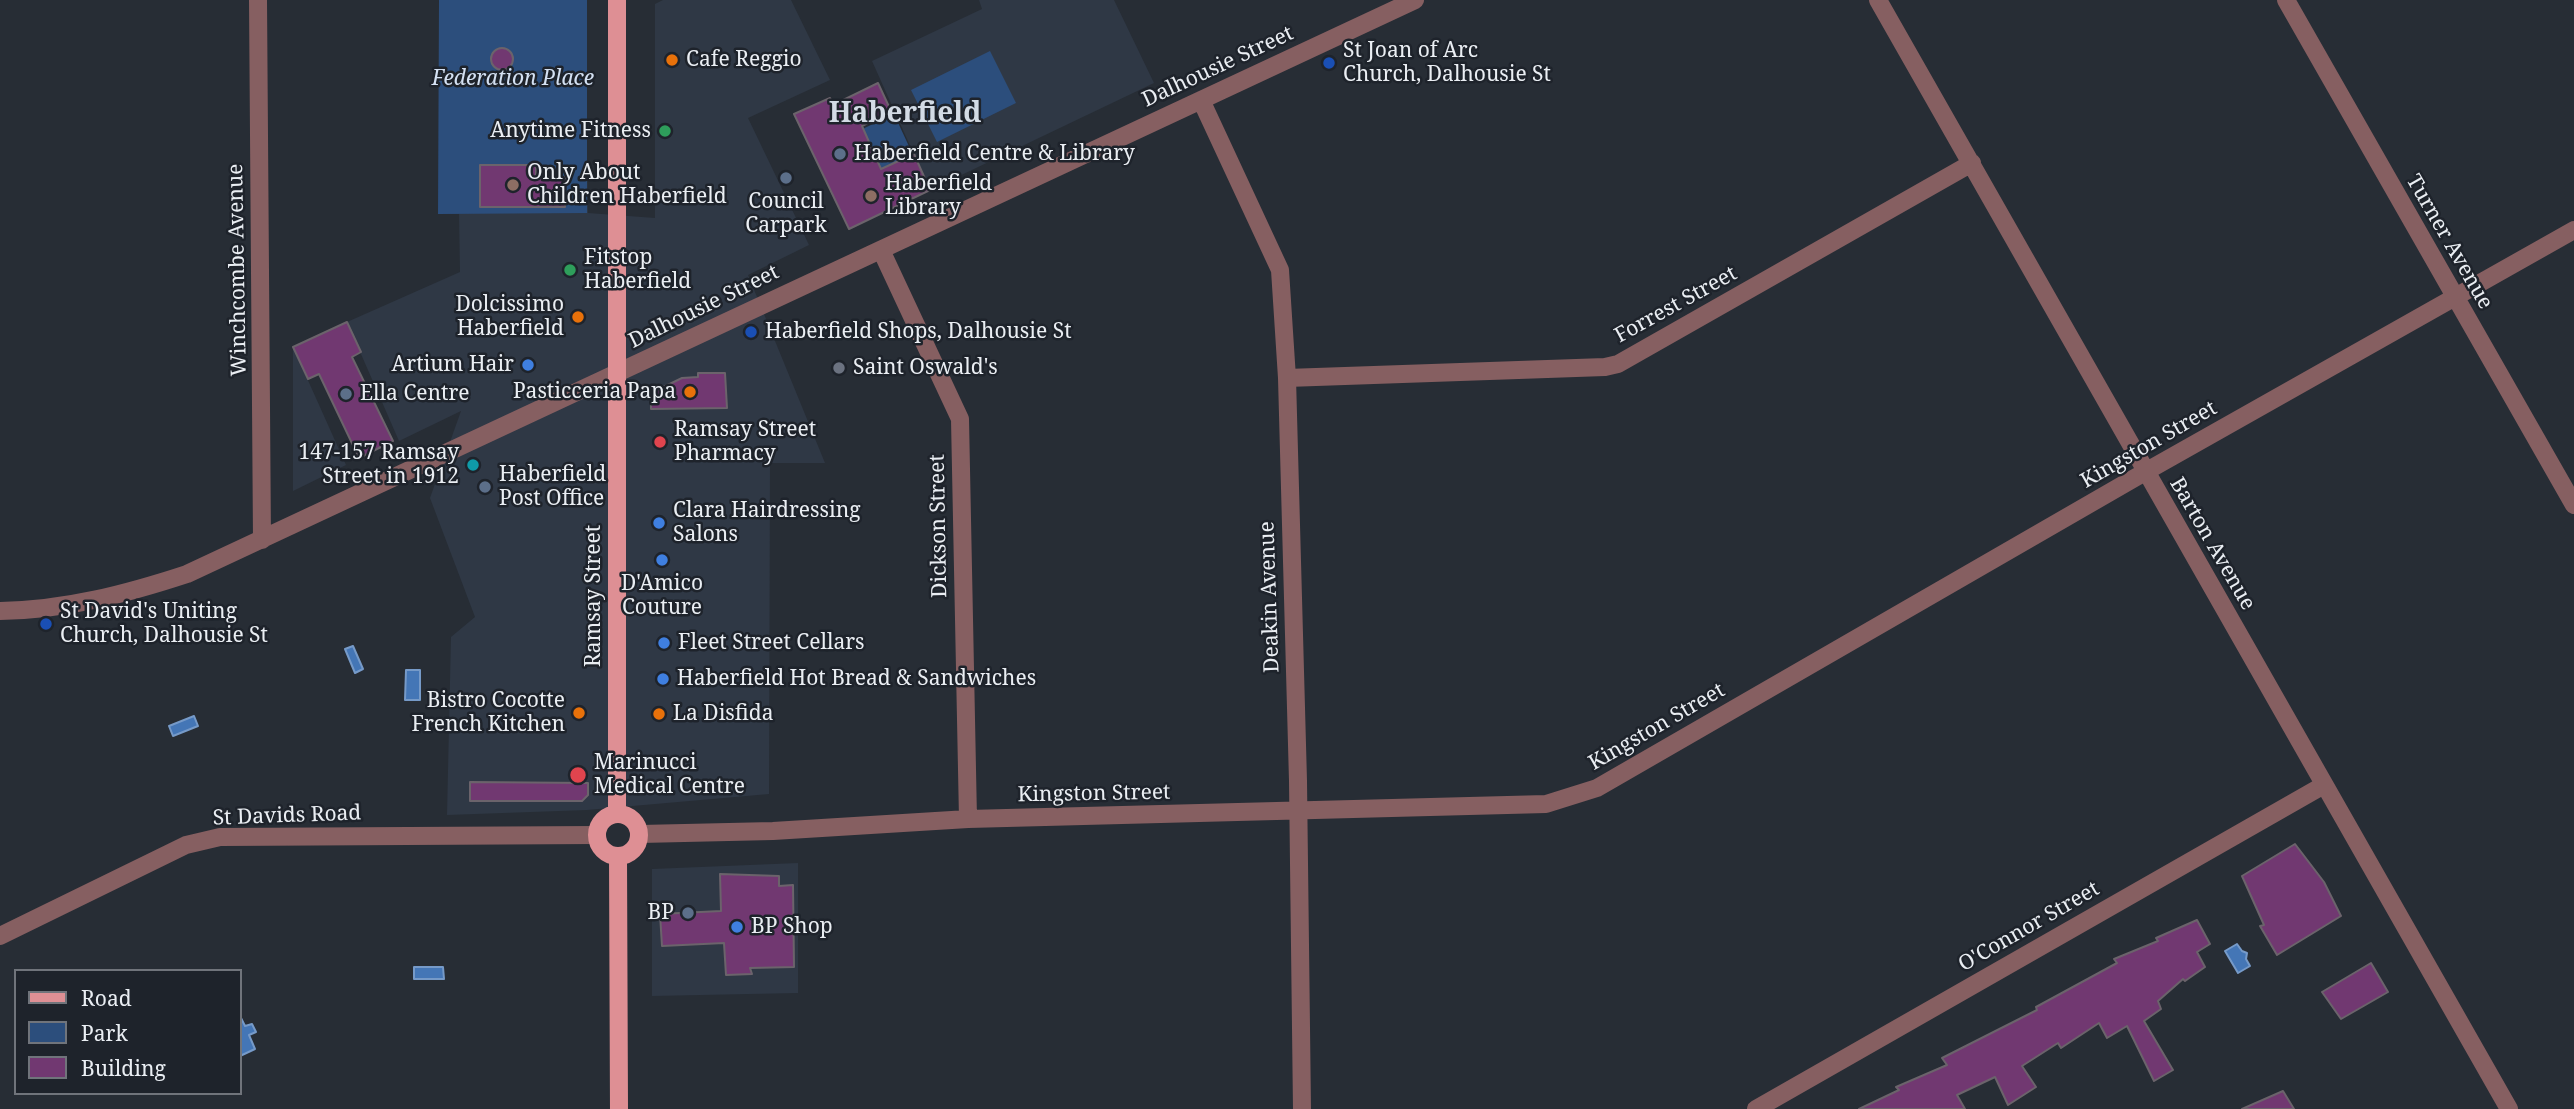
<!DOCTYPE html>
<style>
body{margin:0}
#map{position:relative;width:2574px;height:1109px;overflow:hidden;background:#272d35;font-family:"Noto Serif",serif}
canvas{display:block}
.legend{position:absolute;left:14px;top:969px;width:228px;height:126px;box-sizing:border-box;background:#1e232b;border:2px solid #70747b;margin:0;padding:9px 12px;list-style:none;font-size:21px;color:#eaeef3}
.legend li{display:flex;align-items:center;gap:14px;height:35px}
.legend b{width:35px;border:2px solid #70747b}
</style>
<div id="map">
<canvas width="2574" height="1109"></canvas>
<ul class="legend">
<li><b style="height:9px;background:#de8f94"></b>Road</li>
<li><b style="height:19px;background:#2c4e7c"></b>Park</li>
<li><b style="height:19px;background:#713871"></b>Building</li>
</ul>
</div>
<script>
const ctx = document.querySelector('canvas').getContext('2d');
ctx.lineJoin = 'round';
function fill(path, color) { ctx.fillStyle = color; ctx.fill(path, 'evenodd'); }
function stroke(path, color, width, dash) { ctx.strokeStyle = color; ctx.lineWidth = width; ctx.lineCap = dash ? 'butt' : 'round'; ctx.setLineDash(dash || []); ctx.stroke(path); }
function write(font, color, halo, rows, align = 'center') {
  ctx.font = font + ' "Noto Serif",serif'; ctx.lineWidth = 5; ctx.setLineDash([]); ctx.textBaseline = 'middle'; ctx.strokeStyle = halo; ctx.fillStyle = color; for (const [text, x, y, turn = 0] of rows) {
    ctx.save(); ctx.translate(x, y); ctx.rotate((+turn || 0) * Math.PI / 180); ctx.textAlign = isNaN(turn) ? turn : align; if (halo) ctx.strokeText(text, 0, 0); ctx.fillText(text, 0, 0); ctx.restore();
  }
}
fill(new Path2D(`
 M663 0H791L830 80 748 118 809 245 748 275 825 463H770L769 794 587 810 447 815 451 637 475 617 430 498 461 411 399 441 347 322 460 272 459 214H438L587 158 588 213 655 218V4Z
 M979 0H1114L1154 83 930 190 872 61 982 9Z
 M293 347 346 465 293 491Z
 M798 863V993L652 996V869Z`), '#2f3845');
fill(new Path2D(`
 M439 0H587V213L438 214Z
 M990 51 1016 103 937 142 911 90Z
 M894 114 913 155 871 174 852 134Z`), '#2c4e7c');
const water = new Path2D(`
 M353 646 363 669 355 673 345 649Z
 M406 670H420V700H405Z
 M194 716 198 726 173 736 169 726Z
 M2237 944 2242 951 2247 953 2246 959 2250 966 2238 973 2225 951Z
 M414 967H443L444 979H414Z
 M240 1016 245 1026 252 1024 256 1032 249 1035 255 1049 240 1056Z`);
fill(water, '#4476b6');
stroke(water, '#769ac8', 2);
const building = new Path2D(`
 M491 59a11 11 0 1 1 22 0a11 11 0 1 1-22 0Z
 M878 83 891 111 862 126 881 169 914 154 930 190 849 229 794 114 830 98 833 105Z
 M480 165H536V177H565V207H480Z
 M347 322 361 352 352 357 393 441 359 458 319 374 308 379 293 347Z
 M698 373H725L727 408 651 409V397L653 392 682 378 698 377Z
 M470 782 588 783V795L582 801H470Z
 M2295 844 2324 882 2341 916 2277 955 2260 926 2264 925 2242 876Z
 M720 874 779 876V886L793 885 794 967 750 968 752 974 726 975 724 943 662 946 660 914 721 911Z
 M2197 920 2210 944 2197 952 2205 967 2185 981 2183 979 2158 1001 2161 1009 2144 1021 2173 1070 2154 1081 2127 1026 2107 1038 2099 1023 2061 1048 2058 1043 2022 1066 2036 1087 2008 1105 1995 1077 1957 1095 1965 1109H1859L1899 1090 1896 1087 1947 1065 1942 1058 2037 1010 2036 1007 2117 963 2114 959 2158 941 2156 938Z
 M2371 963 2388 992 2341 1019 2322 992Z
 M2283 1091 2294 1109H2242Z`);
fill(building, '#713871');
stroke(building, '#6b636b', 2);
stroke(new Path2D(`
 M258 0 262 540
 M1878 0 2509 1109
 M2286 0 2574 505
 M1201 100 1280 270 1287 378 1298 781 1302 1109
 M881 250 960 419 968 819
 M1287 378 1605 367 1618 364 1972 163
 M0 611C65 610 126 594 187 574L1415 0
 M640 834 773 831 968 819 1546 804 1597 788 2145 472 2574 230
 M0 936 186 845 220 837 597 835
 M1756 1109 2324 785`), '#865f61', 18);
stroke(new Path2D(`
 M617 0V813
 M597 835a21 21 0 1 1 42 0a21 21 0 1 1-42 0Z
 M618 856 619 1109`), '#de8f94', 18);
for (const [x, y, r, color] of [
 [672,60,7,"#e8710a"],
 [1329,63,7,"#1a4fb4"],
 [665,131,7,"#2e9e5b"],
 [840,154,7,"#5c6f8a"],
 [786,178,7,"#5c6f8a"],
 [513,185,7,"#8d6e63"],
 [871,196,7,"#8d6e63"],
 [570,270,7,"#2e9e5b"],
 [578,317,7,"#e8710a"],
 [751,332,7,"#1a4fb4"],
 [528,365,7,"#3f7fe0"],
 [839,368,7,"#6b7280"],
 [690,392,7,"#e8710a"],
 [346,394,7,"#5c6f8a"],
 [660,442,7,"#e0444e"],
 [473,465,7,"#0f9aa8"],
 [485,487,7,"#5c6f8a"],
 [659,523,7,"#3f7fe0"],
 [662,560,7,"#3f7fe0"],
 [46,624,7,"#1a4fb4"],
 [664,643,7,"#3f7fe0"],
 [663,679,7,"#3f7fe0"],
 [579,713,7,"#e8710a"],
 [659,714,7,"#e8710a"],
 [578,775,9,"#e0444e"],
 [688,913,7,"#5c6f8a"],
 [737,927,7,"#3f7fe0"]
]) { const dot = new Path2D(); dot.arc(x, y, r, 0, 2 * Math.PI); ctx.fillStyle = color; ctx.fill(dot); stroke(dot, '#1e232b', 2.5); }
write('21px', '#eaeef3', '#1e232b', [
 ["St Joan of Arc",1343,51],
 ["Church, Dalhousie St",1343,75],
 ["Cafe Reggio",686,60],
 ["Anytime Fitness",651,131,"right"],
 ["Haberfield Centre & Library",854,154],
 ["Only About",527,173],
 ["Children Haberfield",527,197],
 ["Haberfield",885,184],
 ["Library",885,208],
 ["Council",786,202,"center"],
 ["Carpark",786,226,"center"],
 ["Fitstop",584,258],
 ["Haberfield",584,282],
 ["Dolcissimo",564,305,"right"],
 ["Haberfield",564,329,"right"],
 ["Haberfield Shops, Dalhousie St",765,332],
 ["Artium Hair",514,365,"right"],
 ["Saint Oswald's",853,368],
 ["Pasticceria Papa",676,392,"right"],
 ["Ella Centre",360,394],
 ["Ramsay Street",674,430],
 ["Pharmacy",674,454],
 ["147-157 Ramsay",459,453,"right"],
 ["Street in 1912",459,477,"right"],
 ["Haberfield",499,475],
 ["Post Office",499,499],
 ["Clara Hairdressing",673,511],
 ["Salons",673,535],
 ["D'Amico",662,584,"center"],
 ["Couture",662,608,"center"],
 ["St David's Uniting",60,612],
 ["Church, Dalhousie St",60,636],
 ["Fleet Street Cellars",678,643],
 ["Haberfield Hot Bread & Sandwiches",677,679],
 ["Bistro Cocotte",565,701,"right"],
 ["French Kitchen",565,725,"right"],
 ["La Disfida",673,714],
 ["Marinucci",594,763],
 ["Medical Centre",594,787],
 ["BP",674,913,"right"],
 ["BP Shop",751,927]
], 'left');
write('21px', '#eaeef3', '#1e232b', [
 ["Dalhousie Street",1218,67,-25],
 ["Turner Avenue",2449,242,60],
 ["Winchcombe Avenue",238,270,-91],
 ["Forrest Street",1676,305,-29],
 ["Dalhousie Street",704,307,-26],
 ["Kingston Street",2149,445,-30],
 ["Dickson Street",939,526,-91],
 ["Barton Avenue",2212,544,60],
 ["Ramsay Street",594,596,-90],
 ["Deakin Avenue",1270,597,-92],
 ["Kingston Street",1657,727,-30],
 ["Kingston Street",1094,794,-1],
 ["St Davids Road",287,816,-2],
 ["O'Connor Street",2029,927,-30]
]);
write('italic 21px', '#d4e1f3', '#1e232b', [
 ["Federation Place",513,79]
]);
write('bold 28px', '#d3dbe5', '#1e232b', [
 ["Haberfield",905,114]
]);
</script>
